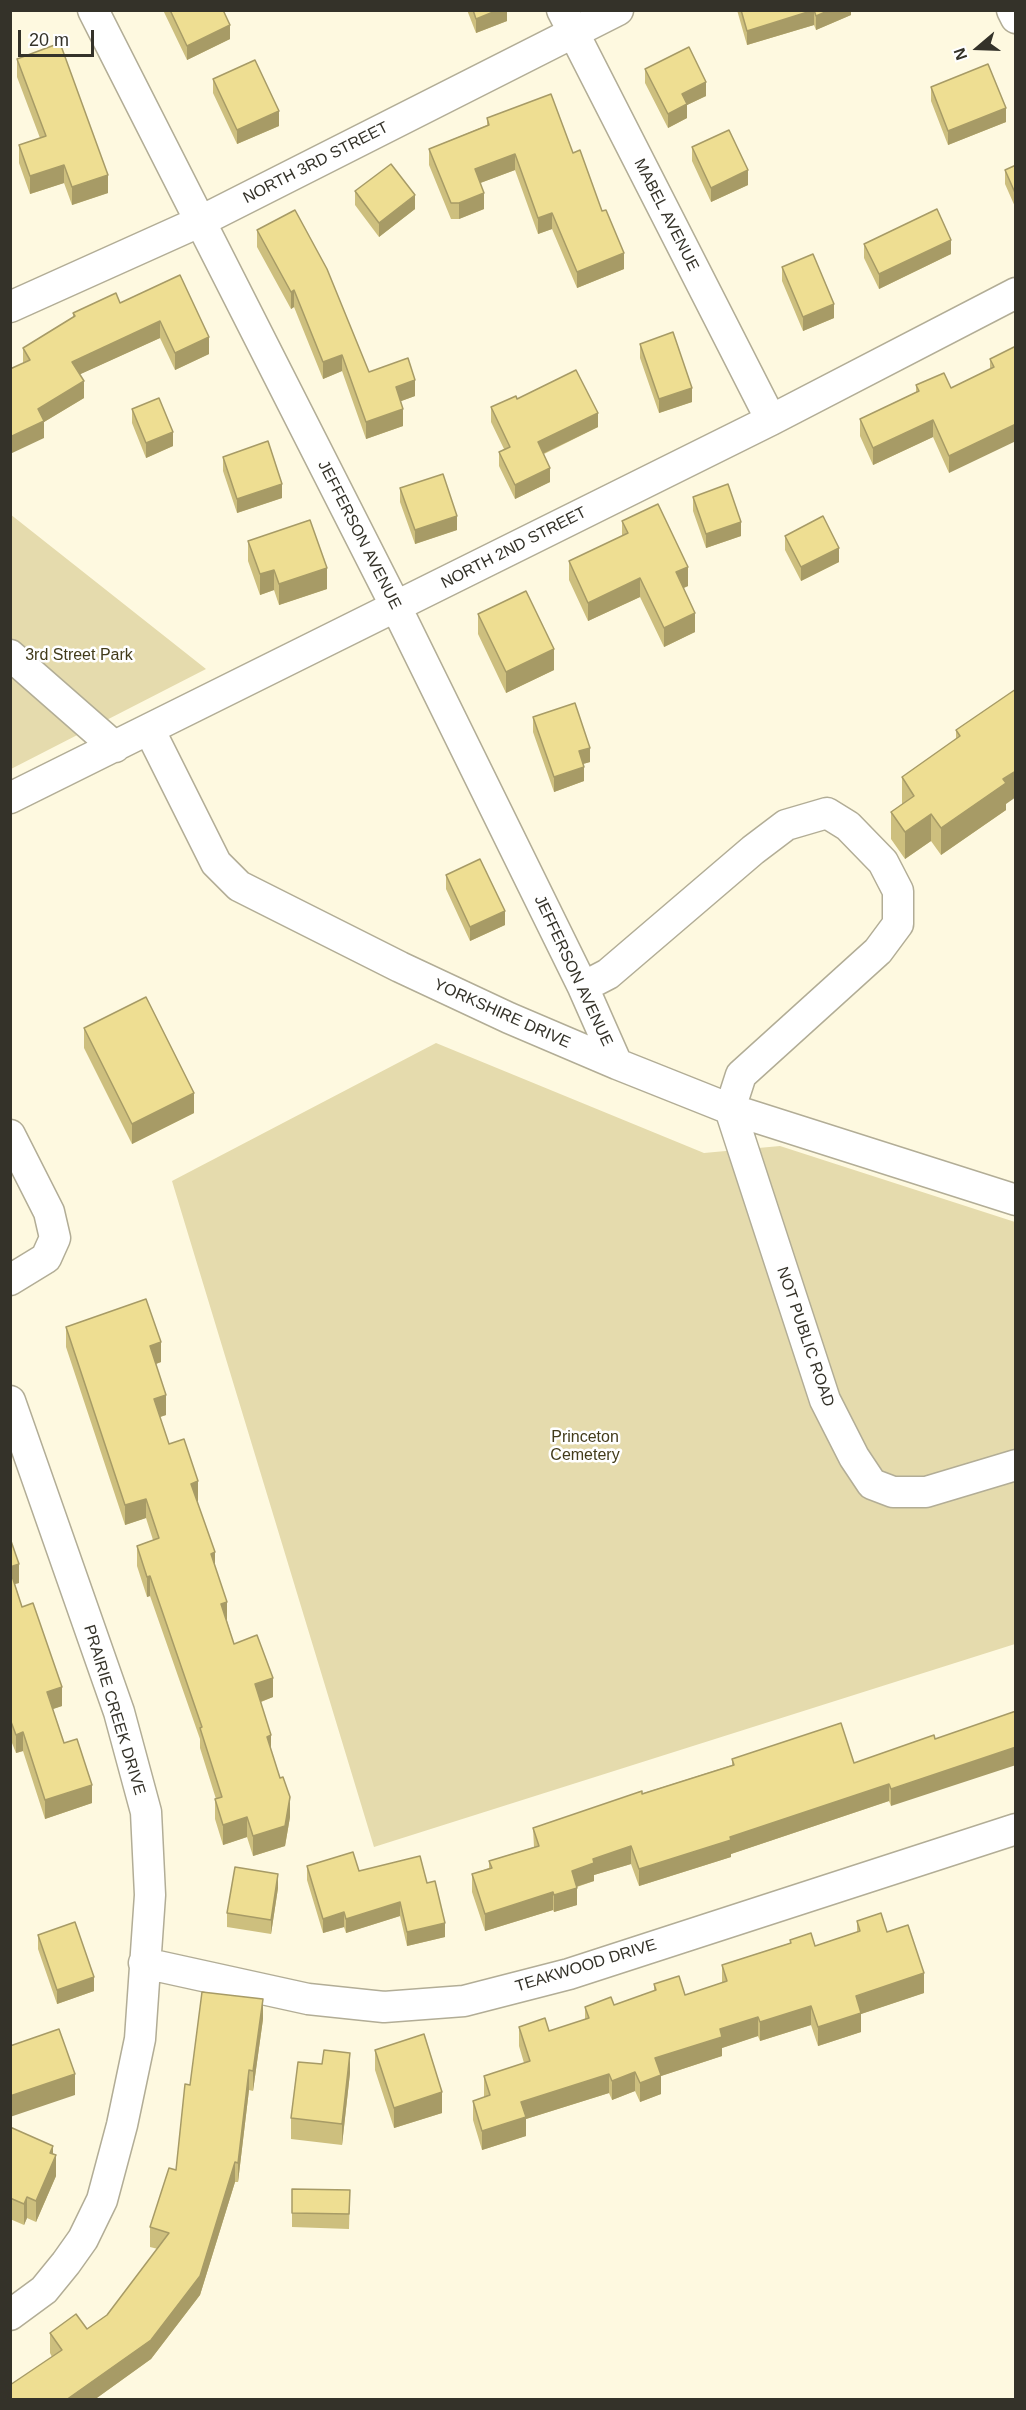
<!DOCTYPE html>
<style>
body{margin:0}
#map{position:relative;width:1026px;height:2410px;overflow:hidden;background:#fef9e0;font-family:Arial,sans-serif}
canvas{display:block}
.frame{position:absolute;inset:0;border:12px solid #343229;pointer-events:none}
.north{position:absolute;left:948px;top:18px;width:60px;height:60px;-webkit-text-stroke:4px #fff;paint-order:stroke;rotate:251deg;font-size:16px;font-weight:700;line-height:24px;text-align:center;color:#343229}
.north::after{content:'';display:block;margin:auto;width:21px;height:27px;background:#343229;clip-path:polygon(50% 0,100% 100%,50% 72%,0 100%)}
.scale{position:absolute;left:18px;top:30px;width:76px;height:27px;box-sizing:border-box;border:3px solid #343229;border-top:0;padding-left:8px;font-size:18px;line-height:21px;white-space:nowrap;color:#343229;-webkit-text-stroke:4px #fff;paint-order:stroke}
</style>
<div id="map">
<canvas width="1026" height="2410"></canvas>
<div class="frame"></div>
<div class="north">N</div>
<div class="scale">20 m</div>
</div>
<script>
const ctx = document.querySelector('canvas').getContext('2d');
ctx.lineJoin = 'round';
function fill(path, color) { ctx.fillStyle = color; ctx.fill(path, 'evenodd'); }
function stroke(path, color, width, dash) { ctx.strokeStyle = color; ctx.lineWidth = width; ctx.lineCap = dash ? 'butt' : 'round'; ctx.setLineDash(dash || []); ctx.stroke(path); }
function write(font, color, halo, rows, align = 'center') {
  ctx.font = font + ' Arial,sans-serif'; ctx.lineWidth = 5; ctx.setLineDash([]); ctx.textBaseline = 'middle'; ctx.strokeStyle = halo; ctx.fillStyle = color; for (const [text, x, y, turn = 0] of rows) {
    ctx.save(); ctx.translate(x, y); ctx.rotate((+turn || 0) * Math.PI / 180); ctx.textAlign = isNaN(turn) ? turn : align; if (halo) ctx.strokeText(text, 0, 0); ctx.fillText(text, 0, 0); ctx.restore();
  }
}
fill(new Path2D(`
 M10 514 206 669 11 769 10 768Z
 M436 1043 704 1153 780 1146 1015 1222V1644L374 1847 172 1181Z`), '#e5dbad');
const minor = new Path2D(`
 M93 10 396 607 583 987 617 1064
 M562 10 771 420
 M1012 10 1016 18
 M10 307 199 222 618 10
 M10 655 115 747
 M149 729 216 863 239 886 400 967 509 1018 617 1064 730 1109 1016 1200
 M10 798 771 420 1016 293
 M583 987 608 974 753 850 786 825 827 813 848 826 883 862 898 891V924L878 951 741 1075 730 1109 825 1400 854 1457 872 1484 893 1492H926L1016 1465
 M10 1135 49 1212 55 1238 46 1258 10 1280
 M10 1401 119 1712 146 1812 150 1895 140 2039 122 2125 102 2200 83 2239 66 2263 44 2290 10 2315
 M144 1963 308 1999 384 2007 464 2001 569 1974 1016 1829`);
stroke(minor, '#b2ad96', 33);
stroke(minor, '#fff', 30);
fill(new Path2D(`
 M163 10H223L230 39 187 60Z
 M467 10H507V21L476 33Z
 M737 10H851V15L816 30 814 25 747 45Z
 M17 59 108 193 72 205 64 183 30 194 19 163V145L40 138 17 77Z
 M645 69 706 96 687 105V118L668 128 645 83Z
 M213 79 279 126 237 144 213 93Z
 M931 87 1006 122 948 145 931 101Z
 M487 118 573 153 624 269 577 288 552 229 538 234 515 170 480 183 484 209 459 219H451L429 165V149L487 125Z
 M692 147 748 185 711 202 692 161Z
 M1016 165V209L1005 184V170Z
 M355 191 415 209 379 237 355 205Z
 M257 230 369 372 415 396 401 401 403 426 366 439 342 371 323 379 294 307 291 309 257 247Z
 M864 244 951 254 879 289 864 258Z
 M782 267 834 318 803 331 782 281Z
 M180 275 209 354 175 370 160 338 80 374 84 398 44 422V438L23 363V348L73 317V313L120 303Z
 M640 344 692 402 659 413 640 358Z
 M1016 346 949 473 933 437 873 465 860 436V419L916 392V385L951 388 990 369V359Z
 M517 399 598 427 544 454 550 482 515 499 499 466V452L504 449 491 422V407Z
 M132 409 173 446 146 458 132 423Z
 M223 457 282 498 237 513 223 471Z
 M400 488 457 530 415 544 400 502Z
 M693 497 741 536 706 548 693 511Z
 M622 521 688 586 684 588 695 632 664 647 640 597 588 621 569 580V561L622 536Z
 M785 536 839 562 801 581 785 550Z
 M248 541 327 589 279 605 274 590 260 595 248 561Z
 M478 614 554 670 506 693 478 634Z
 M533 717 590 762 583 764 584 781 554 792 533 732Z
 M956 730 1006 804V810L941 855 931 841 905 859 891 839V812L902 804V777L956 739Z
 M446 875 505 925 470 941 446 889Z
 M84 1028 194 1113 132 1144 84 1048Z
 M66 1327 161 1362 156 1364 166 1415 160 1417 169 1444 198 1501 197 1502 215 1568 227 1621 234 1644 273 1697 261 1702 271 1752 290 1817 285 1846 253 1856 247 1837 223 1845 215 1819V1799H216L200 1748V1739L150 1596 147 1597 137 1566V1546L153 1540 146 1518 125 1525 66 1347Z
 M10 1538 19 1583 15 1584 22 1607 62 1706 53 1709 64 1743 92 1803 45 1819 23 1751 16 1753 10 1738Z
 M1014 1685H1016V1707L1014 1703Z
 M934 1735 891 1806 889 1801 731 1854V1857L639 1886 631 1864 594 1875V1881L577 1887V1905L554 1912 553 1910 485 1931 472 1892V1874L489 1868V1861L534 1847 533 1828 732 1765V1759L854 1763Z
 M307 1866 359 1871 427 1883 445 1937 407 1946 400 1916 346 1933 344 1927 323 1933 307 1880Z
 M278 1888 271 1934 227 1927V1913Z
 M857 1921 887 1932 924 1993 861 2014V2032L818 2046 811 2025 760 2041 758 2036 722 2048V2056L661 2076V2094L640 2102 635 2091 612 2100 609 2093 526 2119V2136L482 2150 473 2120V2101L484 2097V2076L524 2063 519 2046V2027L549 2031 585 2020V2007L614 2005 654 1991V1984L685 1995 722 1983V1965L790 1943V1940L815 1946 857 1932Z
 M38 1935 94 1991 57 2004 38 1949Z
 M263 2019 253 2091 249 2090 238 2182H235L200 2295 151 2359 94 2400H10L52 2357 50 2353V2333L87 2329 107 2315 158 2249 150 2247V2227L176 2170 190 2085Z
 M375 2050 442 2113 394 2128 375 2070Z
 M350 2073 342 2145 291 2139V2118Z
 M10 2127 53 2154 56 2176 36 2222 27 2218 24 2225 10 2219Z
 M292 2189 350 2190 349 2229 292 2227Z`), '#cdbf7e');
fill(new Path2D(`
 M498 10H507V21L476 33V19Z
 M814 10V25L747 45V31Z
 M830 10H851V15L816 30V16Z
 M230 25V39L187 60V46Z
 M706 82V96L687 105V118L668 128V114L682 94Z
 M1006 108V122L948 145V131Z
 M279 111V126L237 144V130Z
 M515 154V170L475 185V169Z
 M64 165V183L30 194V176Z
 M748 170V185L711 202V188Z
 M108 175V193L72 205V187Z
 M484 193V209L459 219V203Z
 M415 195V209L379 237V223Z
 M552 213V229L538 234V218Z
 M951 240V254L879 289V274Z
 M624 253V269L577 288V272Z
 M294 290V307L291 309V292Z
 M834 304V318L803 331V317Z
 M160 321V338L72 378V362Z
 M209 337V354L175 370V353Z
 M342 355V371L323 379V362Z
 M415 380V396L396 403V387Z
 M84 381V398L44 422V438L10 454V437L38 409Z
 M692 388V402L659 413V399Z
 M403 409V426L366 439V422Z
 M598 413V427L538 456V442Z
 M933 420V437L873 465V448Z
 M1016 424V441L949 473V456Z
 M173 432V446L146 458V443Z
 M550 468V482L515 499V485Z
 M282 484V498L237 513V499Z
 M457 516V530L415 544V530Z
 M741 522V536L706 548V534Z
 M839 548V562L801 581V567Z
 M688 567V586L676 591V572Z
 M327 568V589L279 605V584Z
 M274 570V590L260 595V574Z
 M640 578V597L588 621V603Z
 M695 613V632L664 647V628Z
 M554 649V670L506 693V672Z
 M590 748V762L579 765V751Z
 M584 767V781L554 792V777Z
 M1016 771V797L1006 804V810L941 855V828L1003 779Z
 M931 814V841L905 859V832Z
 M505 911V925L470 941V927Z
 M194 1093V1113L132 1144V1124Z
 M161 1342V1362L150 1366V1346Z
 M166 1395V1415L154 1419V1399Z
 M198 1481V1501L191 1504V1484Z
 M146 1499V1518L125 1525V1505Z
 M215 1552V1572L211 1554Z
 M19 1564V1583L10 1585V1567Z
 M150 1576V1596L147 1597V1577Z
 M227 1602V1622L221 1604Z
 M273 1678V1697L255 1704V1684Z
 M62 1687V1706L47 1711V1692Z
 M23 1732V1751L16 1753V1735Z
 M271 1735V1755L267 1737Z
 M1016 1747V1765L891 1806V1789Z
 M889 1784V1801L731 1854V1857L639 1886V1869L730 1837Z
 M92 1785V1803L45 1819V1800Z
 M290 1797V1817L285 1846 253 1856V1836Z
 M247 1817V1837L223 1845V1825Z
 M631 1846V1864L594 1875V1881L572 1888V1871L593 1859Z
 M278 1874V1888L271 1934V1920Z
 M577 1888V1905L554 1912V1895Z
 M553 1892V1910L485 1931V1914Z
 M400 1902V1916L346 1933V1919Z
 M344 1912V1927L323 1933V1919Z
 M445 1923V1937L407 1946V1932Z
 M924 1973V1993L861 2014V2032L818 2046V2027L856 1996Z
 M94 1977V1991L57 2004V1990Z
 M263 1999V2019L253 2091V2071Z
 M811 2006V2025L760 2041V2022Z
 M758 2017V2036L722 2048V2056L661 2076V2094L640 2102V2083L655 2058 720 2029Z
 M350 2053V2073L342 2145V2124Z
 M249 2070V2090L238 2182V2163Z
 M635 2072V2091L612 2100V2081Z
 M75 2074V2095L10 2117V2096Z
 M609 2074V2093L526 2119V2136L482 2150V2131L521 2102Z
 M442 2092V2113L394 2128V2108Z
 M53 2146V2162L56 2155V2176L36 2222V2201L50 2153Z
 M235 2162V2182L200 2295 151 2359 94 2400H66Z
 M27 2197V2218L24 2225V2204Z`), '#a79b66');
const building = new Path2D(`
 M170 10H223L230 25 187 46Z
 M473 10H498L476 19Z
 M741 10H814L747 31Z
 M814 10H830L816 16Z
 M60 43 108 175 72 187 64 165 30 176 19 145 46 136 17 59Z
 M689 47 706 82 682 94 687 104 668 114 645 69Z
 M255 60 279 111 237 130 213 79Z
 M988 64 1006 108 948 131 931 87Z
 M551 94 573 153 580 150 602 211 606 210 624 253 577 272 552 213 538 218 515 154 475 169 484 193 459 203H451L429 149 489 125 487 118Z
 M729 130 748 170 711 188 692 147Z
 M391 164 415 195 379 223 355 191Z
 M1016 165V195L1005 170Z
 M937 209 951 240 879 274 864 244Z
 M295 210 327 269 369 372 408 358 415 380 396 387 403 409 366 422 342 355 323 362 294 290 291 292 257 230Z
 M813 254 834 304 803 317 782 267Z
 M180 275 209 337 175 353 160 321 72 362 84 381 38 409 44 421 10 437V369L30 360 23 348 75 316 73 313 116 293 120 303Z
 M673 332 692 388 659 399 640 344Z
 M1016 346V424L949 456 933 420 873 448 860 419 919 391 916 385 944 373 951 388 994 367 990 359Z
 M576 370 598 413 538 442 550 468 515 485 499 452 510 447 491 407 516 396 517 399Z
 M159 398 173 432 146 443 132 409Z
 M268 441 282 484 237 499 223 457Z
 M443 474 457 516 415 530 400 488Z
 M728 484 741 522 706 534 693 497Z
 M658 504 688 567 676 572 695 613 664 628 640 578 588 603 569 561 628 533 622 521Z
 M823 516 839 548 801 567 785 536Z
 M310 520 327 568 279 584 274 570 260 574 248 541Z
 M526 591 554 649 506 672 478 614Z
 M1016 689V771L1003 779 1006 783 941 828 931 814 905 832 891 812 914 796 902 777 960 736 956 730Z
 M575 703 590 748 579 751 584 767 554 777 533 717Z
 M480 859 505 911 470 927 446 875Z
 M146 997 194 1093 132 1124 84 1028Z
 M146 1299 161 1342 150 1346 166 1395 154 1399 169 1444 184 1439 198 1481 191 1484 215 1552 211 1554 227 1602 221 1604 234 1644 257 1635 273 1678 255 1684 271 1735 267 1737 280 1778 283 1777 290 1797 285 1826 253 1836 247 1817 223 1825 215 1799 222 1797 200 1728 202 1727 150 1576 147 1577 137 1546 159 1538 146 1499 125 1505 66 1327Z
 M10 1538 19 1564 10 1567Z
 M10 1570 22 1607 33 1603 62 1687 47 1692 64 1743 77 1739 92 1785 45 1800 23 1732 16 1735 10 1719Z
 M1016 1711V1747L891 1789 889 1784 730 1837 731 1840 639 1869 631 1846 593 1859 594 1863 572 1871 577 1888 554 1895 553 1892 485 1914 472 1874 492 1868 489 1861 539 1846 533 1828 642 1791V1794L734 1765 732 1759 841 1723 854 1763 934 1735 935 1739Z
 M353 1852 359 1871 420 1856 427 1883 435 1881 445 1923 407 1932 400 1902 346 1919 344 1912 323 1919 307 1866Z
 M235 1867 278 1874 271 1920 227 1913Z
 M881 1913 887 1932 908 1925 924 1973 856 1996 861 2013 818 2027 811 2006 760 2022 758 2017 720 2029 722 2037 655 2058 661 2075 640 2083 635 2072 612 2081 609 2074 521 2102 526 2117 482 2131 473 2101 490 2095 484 2076 530 2061 519 2027 545 2018 549 2031 589 2018 585 2007 611 1997 614 2005 656 1990 654 1984 679 1976 685 1995 727 1981 722 1965 791 1943 790 1940 811 1933 815 1946 860 1931 857 1921Z
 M75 1922 94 1977 57 1990 38 1935Z
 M202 1992 263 1999 253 2071 249 2070 238 2163 235 2162 200 2276 151 2340 66 2400H10V2385L62 2350 50 2333 76 2314 87 2329 107 2315 169 2233 150 2227 169 2168 176 2170 185 2084 190 2085Z
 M59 2029 75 2074 10 2096V2046Z
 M424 2034 442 2092 394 2108 375 2050Z
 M324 2050 350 2053 342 2124 291 2118 298 2062 322 2064Z
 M10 2127 53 2146 50 2153 56 2155 36 2201 27 2197 24 2204 10 2198Z
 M292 2189 350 2190 349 2214 292 2213Z`);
fill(building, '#eede92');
stroke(building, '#a79b66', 1.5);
write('16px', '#343229', '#fff', [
 ["NORTH 3RD STREET",316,163,-27],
 ["MABEL AVENUE",666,215,63],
 ["JEFFERSON AVENUE",359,535,63],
 ["NORTH 2ND STREET",514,548,-27],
 ["JEFFERSON AVENUE",573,971,65],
 ["YORKSHIRE DRIVE",502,1014,24],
 ["NOT PUBLIC ROAD",805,1337,71],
 ["PRAIRIE CREEK DRIVE",114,1710,73],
 ["TEAKWOOD DRIVE",586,1966,-17]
]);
write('16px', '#423b1a', '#fff', [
 ["3rd Street Park",79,656],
 ["Princeton",585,1438],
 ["Cemetery",585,1456]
]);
</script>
